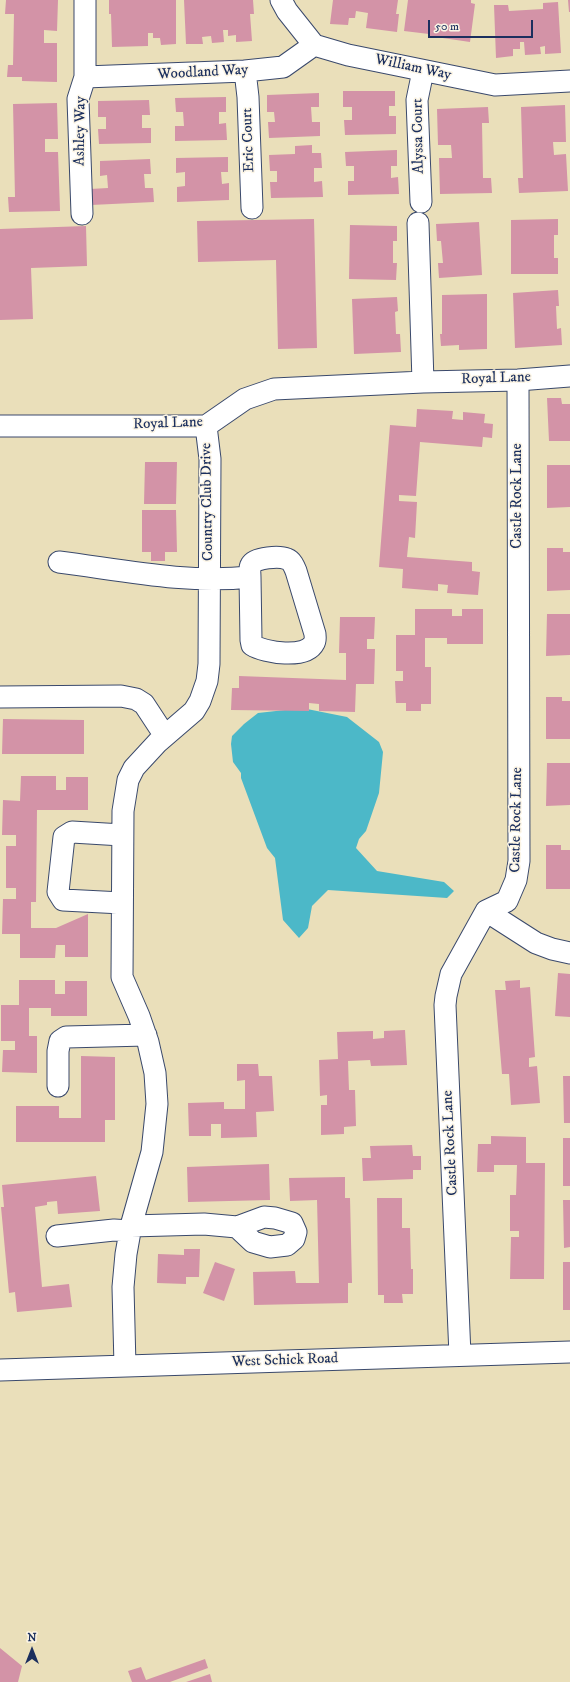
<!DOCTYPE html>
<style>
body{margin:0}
#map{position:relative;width:570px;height:1682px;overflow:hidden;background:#eadfba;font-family:"IM FELL DW Pica",serif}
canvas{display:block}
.north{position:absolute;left:12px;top:1630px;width:40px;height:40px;-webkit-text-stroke:3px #fcf5e5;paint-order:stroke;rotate:0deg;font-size:11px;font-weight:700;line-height:16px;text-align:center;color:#1b2f5e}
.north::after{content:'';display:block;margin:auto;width:14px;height:18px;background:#1b2f5e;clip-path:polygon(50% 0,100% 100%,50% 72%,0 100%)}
.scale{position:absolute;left:428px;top:20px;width:105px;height:18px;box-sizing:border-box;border:2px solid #1b2f5e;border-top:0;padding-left:5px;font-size:12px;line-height:14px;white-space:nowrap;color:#1b2f5e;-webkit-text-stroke:3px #fcf5e5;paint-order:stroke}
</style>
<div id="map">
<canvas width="570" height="1682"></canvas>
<div class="north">N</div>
<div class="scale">50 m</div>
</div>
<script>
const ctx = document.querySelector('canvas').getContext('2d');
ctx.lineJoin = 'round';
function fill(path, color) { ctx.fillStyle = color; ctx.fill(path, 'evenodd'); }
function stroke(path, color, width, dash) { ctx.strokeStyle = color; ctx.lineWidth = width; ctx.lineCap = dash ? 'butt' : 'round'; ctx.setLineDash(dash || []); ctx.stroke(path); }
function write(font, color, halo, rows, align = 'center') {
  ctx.font = font + ' "IM FELL DW Pica",serif'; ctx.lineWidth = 3; ctx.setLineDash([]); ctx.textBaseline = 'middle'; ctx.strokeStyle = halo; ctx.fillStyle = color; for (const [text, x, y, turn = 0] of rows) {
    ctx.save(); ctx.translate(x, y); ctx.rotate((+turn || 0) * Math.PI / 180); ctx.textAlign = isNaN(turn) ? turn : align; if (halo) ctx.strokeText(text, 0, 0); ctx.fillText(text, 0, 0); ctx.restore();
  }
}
fill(new Path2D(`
 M294 709H307L347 717 379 742 383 752 379 793 366 831 359 839 356 848 377 871 444 882 454 891 447 898 328 890 312 906 308 928 299 938 283 920 275 858 267 848 241 778V773L233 762 231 744 232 736 244 724 258 713Z`), '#4cb8c8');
fill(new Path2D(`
 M6 0H58L57 31 44 30V43H57V82L22 81V77H7L8 65H13L14 14H5Z
 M109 0H176V44L161 45 160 38H153V33H148V46L112 47 111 14H109Z
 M184 0H253L254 14H250L252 41 236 42V35L228 36V30H223L224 42 212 43 211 36 202 37 203 44H186Z
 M333 0H398L396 14H399L397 32 366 28 368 13 356 11 355 18H349L348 25 330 24Z
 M408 0H471V3L475 4 470 42 429 36V34L404 31Z
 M568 0H570V12H569Z
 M558 2 561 53 545 54V46L540 47 541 54 525 55 524 42H520V49H513V56L496 58 494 5H508L509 11 543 9V3Z
 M343 91H395V106H389V116H396V134L345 135 344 120H352V107H343Z
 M319 93V107H311L312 122H320V136L269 138 268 122H275L274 112H267V95Z
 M226 97V112H219V124L226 123 227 140 175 141V126H184L183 112H176L175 98Z
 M149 100 150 115H142V128H151V143L99 144 98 129H106V117H98V101Z
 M57 103 58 139H45V152H58L60 211 9 212 8 197H15L13 104Z
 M565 105 566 142H553L554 155 566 154 568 191 519 193 518 178H523L521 107Z
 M488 107 489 123H482L483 178H491L492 193 440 194 439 158H452L451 145H438L437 109Z
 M312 145V153H321L322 168H314V182L322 181 323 197 271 198 270 182H277V171H270L269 155 295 154V146Z
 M397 150V166H391V178L398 177 399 194 348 195V181H354V166H346L345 152Z
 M228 157V172H221L222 184 229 183V200L177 202V187L185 186V172L176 173V158Z
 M150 159 151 174H144L145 188H153L154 202 91 205 90 189 108 188 107 175 100 176V161Z
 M314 219 317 348 278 349 276 260 198 262 197 221Z
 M558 219V235H554V258H558V274H511V220Z
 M479 222 482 275 439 278 438 263H443L441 241H437L436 224Z
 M350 225 397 226V241H393V263H397L396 280 349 279Z
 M86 226 87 266 31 268 33 319 0 320V229Z
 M558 290 559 306H556L557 329 561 328 562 345 515 348 513 293Z
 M487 294V349L459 350V345L441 346 440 334H442V295Z
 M397 297 398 311 395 312 396 334H400L401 352 354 354 352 299Z
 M547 398H561L562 404H570V441H549Z
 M417 409 453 411 452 419 463 420V412L485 414 484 423 493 424 492 438 483 437 482 447 420 442 416 496 399 495V501L417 502 415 538 409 537 407 557 472 562V571L480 572 478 595 447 593 448 585 438 584V591L402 588 403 569 379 567 390 425 416 427Z
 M145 462H177L176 504H144Z
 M547 465H570V507L547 508Z
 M142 510H176L177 552H165V561H151V552H142Z
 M547 548H563V552H570V590L547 591Z
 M415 609H452V616H462V609H483V644H447V638H425V667H431V704H421V711H406V703H396L395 681H403V671H396V635H415Z
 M547 614H570V655L546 656Z
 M340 617H375L374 639H367V649H375L374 684H356L355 712 319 711V704L309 703V711L231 710 232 688H239V676L346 680V653H339Z
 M546 697H562V701H570V739H546Z
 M3 719 84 720V754H2Z
 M547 763H570V805L546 806Z
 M21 776H56V790H66V777H88V810H37L36 902H31V928H56L88 914V957H65V945H56L55 958H20V934H2L3 899H16V888H6V846H16V835H2L3 800 20 801Z
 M546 845H561V850H570V889H546Z
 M558 973 570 974V1017L555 1016Z
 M19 980H55V994H65V981H87V1016H51V1008H29V1036H37V1073L2 1072 3 1050H15V1041H1V1005H19Z
 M520 980V988L530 987 535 1057 529 1058V1067L537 1066 540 1103 511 1105 509 1074H502L495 990H506L505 981Z
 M405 1030 407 1065 371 1066 370 1060 348 1061 349 1090H355L356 1126 344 1127V1134L321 1135V1105H327V1095L320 1096 319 1060 338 1059 337 1032 373 1031V1039L384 1038V1031Z
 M81 1056 115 1057V1120H105V1142H16V1106H59V1118H81Z
 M237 1064H258L259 1076H272L274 1111 256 1112 257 1137 221 1138V1124H211V1136H189L188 1103 224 1102V1109H245V1080L237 1081Z
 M563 1076H570V1123H564Z
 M491 1136 526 1137V1163H545L544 1279H510L511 1237H519V1231H510V1195H516L517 1165H494V1172H477L478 1144H491Z
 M563 1138H570V1186H563Z
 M412 1145 413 1156H421V1170H413V1179L363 1181 362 1158H371L370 1146Z
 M269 1164 270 1200 188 1202 187 1167Z
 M96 1176 100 1211 58 1214 57 1201 47 1202V1205L35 1207 42 1287 69 1284 72 1307 17 1312 15 1292 9 1293 1 1207H4L2 1185Z
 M345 1177V1198H350L352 1283H348V1303L254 1305 253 1272 295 1271 296 1283H319L317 1200 290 1201 289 1178Z
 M377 1198H402V1228H410L411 1269H413V1294H402L403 1303H384V1295H378Z
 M563 1200H570V1247L564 1248Z
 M184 1249H200L199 1277H186V1284L157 1283 158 1254 184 1255Z
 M215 1262 235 1269 224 1301 203 1293Z
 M563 1262H570V1310H563Z
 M0 1648 22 1666 18 1682H0Z
 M205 1659 208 1668 170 1682H132L128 1671 141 1667 146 1680Z
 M210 1674 212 1682H186Z`), '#d393a7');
const minor = new Path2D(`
 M281 0 287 11 314 45 348 55 495 85 570 81
 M245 71 248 97 252 208
 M85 77 245 71 283 67 314 45
 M421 202 417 100 423 71
 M82 214 78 99 85 77V0
 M418 223 423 382
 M0 426H206L245 399 274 389 423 382 518 380 570 376
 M59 562C122 570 187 584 250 577L251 640 252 645C265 653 306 659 314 643 316 640 315 637 315 634L296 571C294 566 292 561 287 559 280 556 255 557 251 565 249 568 250 573 250 577
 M0 697 121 696 136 699 144 704 165 736
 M122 903 63 900 58 892 64 837 72 832 122 835
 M486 911 536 943 552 949 570 953
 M58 1086V1051L60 1041 66 1037 146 1035
 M131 1226 204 1224 237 1227 264 1217 275 1218 292 1223 296 1232 294 1239 287 1245 270 1247 253 1242 237 1227
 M57 1236 114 1230 130 1231
 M460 1355 445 1005 446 996 451 974 486 911 507 901 516 880 519 861 518 380
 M125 1366 123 1287 126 1254 131 1226 152 1152 157 1104 155 1073 148 1042 139 1016 122 977 123 811 128 780 134 768 158 742 194 711 200 701 207 681 209 664 210 459 206 426
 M0 1370 570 1352`);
stroke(minor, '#3a496c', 23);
stroke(minor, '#fff', 21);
write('15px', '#1b2f5e', '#fcf5e5', [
 ["William Way",413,68,12],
 ["Woodland Way",203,73,-3],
 ["Ashley Way",81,131,-89],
 ["Alyssa Court",419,136,-91],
 ["Eric Court",249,140,-92],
 ["Royal Lane",496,379,-2],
 ["Royal Lane",168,424,-2],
 ["Castle Rock Lane",518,496,-90],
 ["Country Club Drive",208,502,-91],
 ["Castle Rock Lane",517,820,-89],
 ["Castle Rock Lane",451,1143,-93],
 ["West Schick Road",285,1361,-2]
]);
</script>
